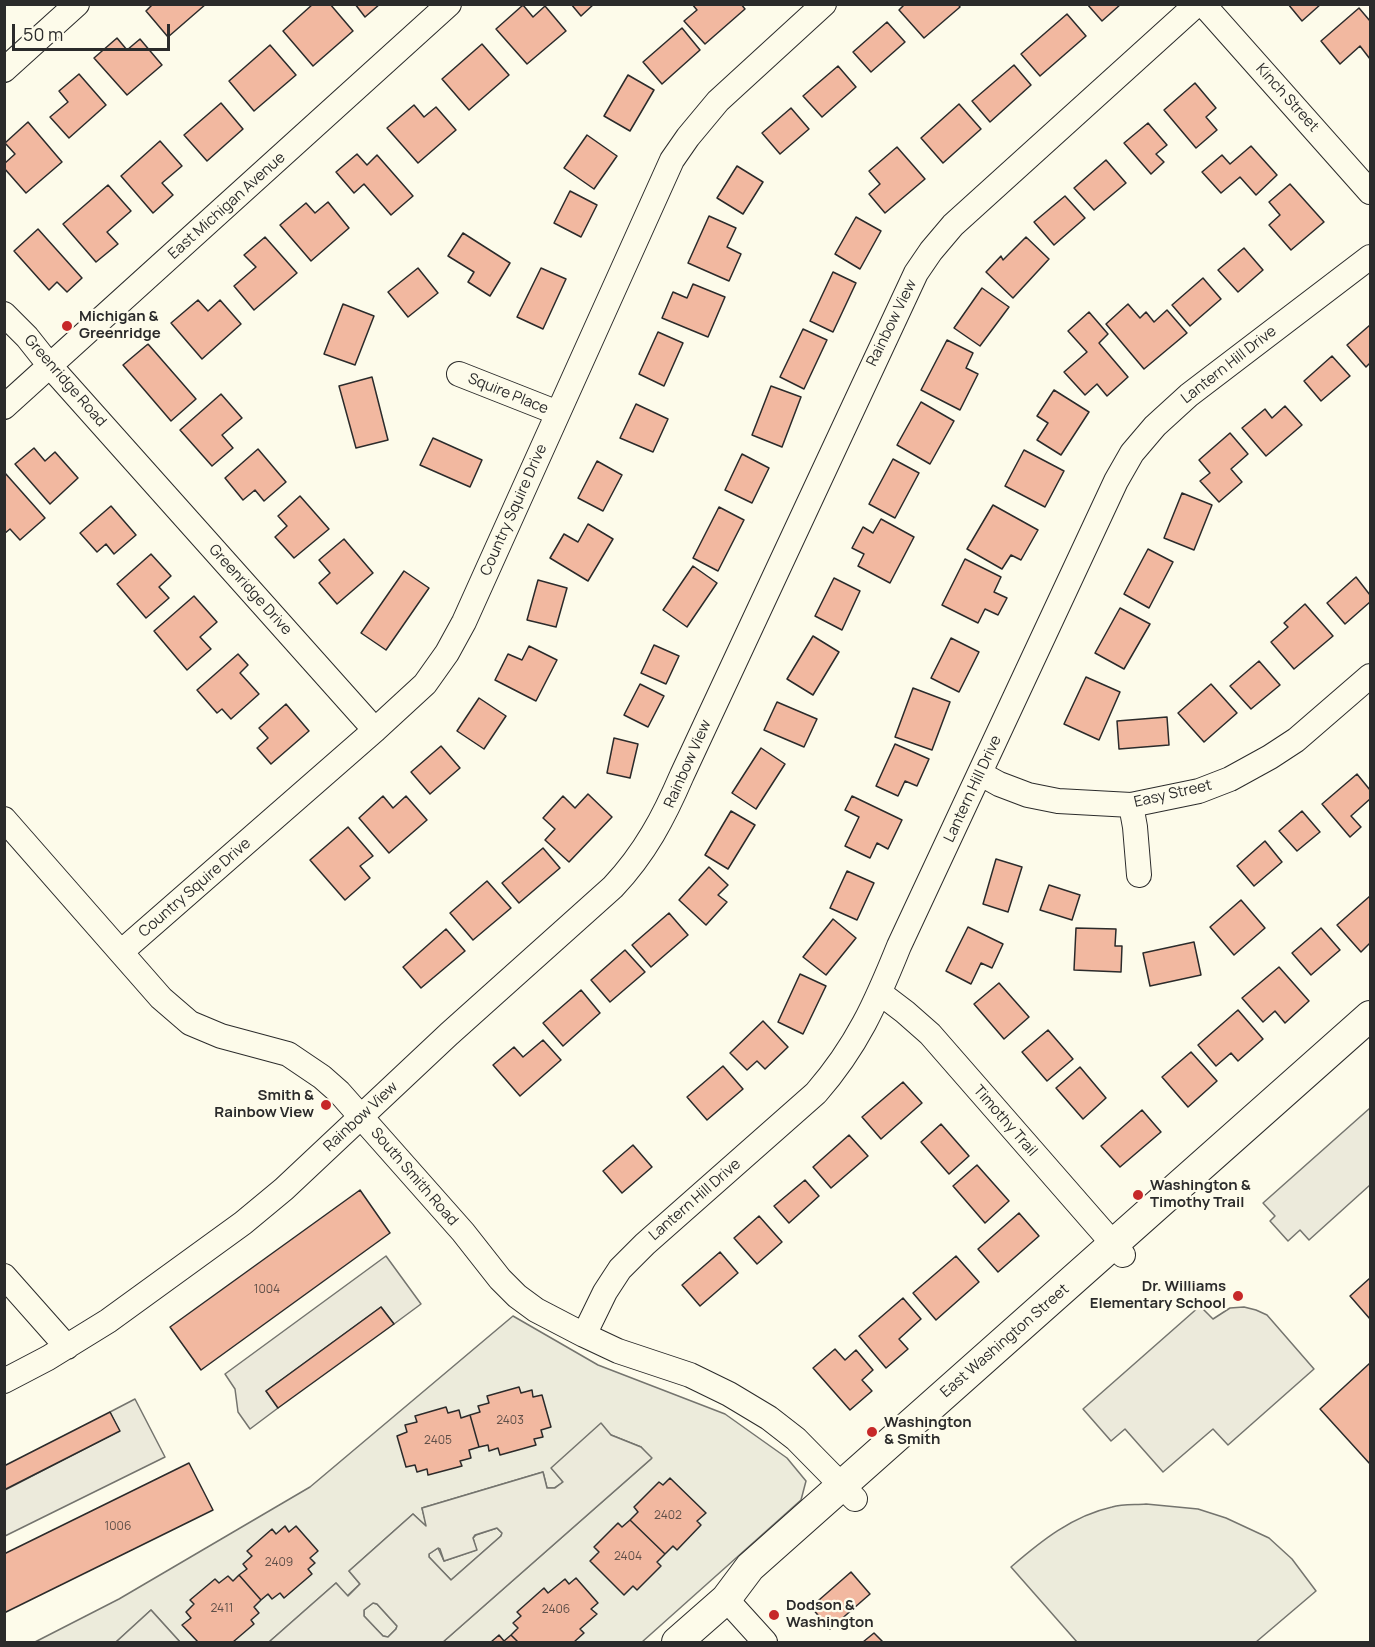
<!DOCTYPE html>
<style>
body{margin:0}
#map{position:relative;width:1375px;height:1647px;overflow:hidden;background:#fdfbea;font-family:Manrope,sans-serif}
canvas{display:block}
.frame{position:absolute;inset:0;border:6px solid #2b2b2b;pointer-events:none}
.scale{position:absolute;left:12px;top:24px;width:158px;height:27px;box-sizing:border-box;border:3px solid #2b2b2b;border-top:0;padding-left:8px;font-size:18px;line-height:21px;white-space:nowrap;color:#2b2b2b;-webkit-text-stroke:4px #fdfbea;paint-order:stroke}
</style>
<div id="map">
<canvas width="1375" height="1647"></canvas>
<div class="frame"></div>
<div class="scale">50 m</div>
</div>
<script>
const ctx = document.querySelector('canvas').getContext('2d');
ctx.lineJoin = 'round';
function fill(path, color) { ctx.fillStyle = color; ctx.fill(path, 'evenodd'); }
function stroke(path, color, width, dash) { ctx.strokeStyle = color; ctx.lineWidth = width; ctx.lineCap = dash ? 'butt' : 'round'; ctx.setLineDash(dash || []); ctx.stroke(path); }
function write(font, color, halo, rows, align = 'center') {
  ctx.font = font + ' Manrope,sans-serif'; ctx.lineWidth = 4.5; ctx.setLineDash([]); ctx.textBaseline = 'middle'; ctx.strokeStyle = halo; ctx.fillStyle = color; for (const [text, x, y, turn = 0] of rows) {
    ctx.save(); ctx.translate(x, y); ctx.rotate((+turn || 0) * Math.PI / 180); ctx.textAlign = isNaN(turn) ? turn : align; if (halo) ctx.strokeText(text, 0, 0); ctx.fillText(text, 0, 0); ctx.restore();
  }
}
const green = new Path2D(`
 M513 1316 598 1365 725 1414 787 1458 806 1481 801 1500 642 1642H443L651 1459 641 1447 611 1435 552 1468 563 1482 554 1488H547L543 1472 422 1508 427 1527 413 1514 349 1571 360 1584 347 1596 336 1583 269 1642H180L151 1610 116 1642H35L119 1599 310 1487Z
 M1146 1504 1198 1509 1226 1518 1269 1538 1292 1559 1316 1591 1256 1642H1077L1011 1567C1041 1541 1072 1516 1112 1507 1123 1504 1135 1505 1146 1504Z
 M497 1528 502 1533 501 1536 451 1580 429 1557V1554L438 1548 444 1561 476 1550 473 1538 476 1535Z
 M373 1603 377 1604 397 1626 396 1629 388 1637 383 1636 364 1616V1610Z`);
fill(green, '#ecebdb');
stroke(green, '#74746e', 1.5);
const parking = new Path2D(`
 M1370 1108V1185L1309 1240 1300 1230 1288 1241 1270 1221 1275 1216 1263 1203Z
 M386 1256 421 1304 394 1324 381 1307 266 1391 278 1408 250 1429 238 1412 235 1389 225 1374Z
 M1200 1306 1213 1319 1230 1308 1244 1307 1256 1310 1267 1315 1314 1369 1228 1445 1213 1429 1163 1472 1125 1429 1111 1441 1083 1409Z
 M135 1399 165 1457 5 1536V1490L119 1431 110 1412Z
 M601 1423 611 1435 641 1447 652 1458 443 1642H269L336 1583 348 1596 360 1584 349 1571 413 1514 426 1526 422 1508 543 1472 547 1488H555L563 1482 551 1468ZM497 1528 502 1533 501 1536 451 1580 429 1557V1554L438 1548 440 1549 444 1561 477 1550 473 1538 475 1535ZM373 1603 377 1604 397 1626 396 1629 388 1637 383 1636 364 1616V1610Z
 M151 1610 180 1642H116Z`);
fill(parking, '#eceadb');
stroke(parking, '#74746e', 1.5);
const building = new Path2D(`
 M153 4H206L168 37 146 11Z
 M313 4H330L353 31 313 66 283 31Z
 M355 4H380L365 17Z
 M571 4H594L581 16Z
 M692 4H741L745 9 705 44 684 21 697 10Z
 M905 4H958L960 7 924 38 899 10Z
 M1087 4H1121L1102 21Z
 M1288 4H1321L1302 21Z
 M523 5 533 17 545 6 566 31 527 64 496 29Z
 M1359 8 1370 21V59L1360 46 1340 64 1321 41Z
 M1067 14 1086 36 1040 76 1021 54Z
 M887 22 905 42 871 72 853 52Z
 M682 28 700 50 662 84 643 62Z
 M117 38 127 50 140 39 162 65 127 95 94 58Z
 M482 44 509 75 469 110 442 79Z
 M270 45 296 75 254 111 229 81Z
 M1014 65 1031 85 990 122 972 101Z
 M838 66 856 87 822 117 803 96Z
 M79 74 106 105 69 138 50 117 68 102 59 91Z
 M628 75 654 90 630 131 604 116Z
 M1195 83 1216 108 1206 117 1217 130 1196 148 1164 110Z
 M221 103 243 129 207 161 184 135Z
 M959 104 981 129 943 163 921 138Z
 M414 105 424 117 436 107 456 130 418 163 387 128Z
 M791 108 809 129 780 154 762 133Z
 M28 122 62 162 26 193 4 168V164L15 154 5 143Z
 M1148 123 1167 145 1156 154 1164 162 1151 174 1124 143Z
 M587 135 617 156 594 189 564 168Z
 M160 141 182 166 162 183 173 195 153 213 121 176Z
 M1251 146 1277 175 1256 195 1240 177 1221 193 1202 172 1222 155 1230 164Z
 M897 147 925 179 885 213 869 194 880 184 869 171Z
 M357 154 367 165 377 155 413 196 391 215 364 184 354 193 336 172Z
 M1106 160 1126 183 1094 210 1074 188Z
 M737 166 763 182 743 214 717 198Z
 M1290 184 1324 222 1291 250 1269 225 1280 215 1269 202Z
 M108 185 131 211 107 232 118 244 96 262 63 224Z
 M570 191 597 205 581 237 554 223Z
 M1065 196 1085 218 1054 245 1034 222Z
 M328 202 349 228 311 261 280 225 306 203 315 213Z
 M709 216 736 228 727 247 741 254 729 281 688 263Z
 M856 217 881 231 860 269 835 254Z
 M38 229 82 278 67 292 57 282 49 290 14 251Z
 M463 233 510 263 490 296 468 282 474 272 448 256Z
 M265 237 297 273 254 310 234 286 256 267 244 255Z
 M1026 237 1049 259 1013 298 986 272 1001 256 1003 260Z
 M1244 248 1263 270 1238 292 1218 270Z
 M418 268 438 293 408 317 388 292Z
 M541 268 566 279 543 329 517 317Z
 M833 272 856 283 833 332 810 321Z
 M1203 278 1221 299 1190 326 1172 305Z
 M693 284 725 297 708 337 662 318 673 292 687 298Z
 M982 288 1009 307 980 346 954 328Z
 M198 300 208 311 220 300 241 324 202 359 171 323Z
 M343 304 374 316 355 365 324 354Z
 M1128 304 1140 318 1146 312 1154 322 1167 310 1187 333 1144 369 1106 324Z
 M1089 312 1108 334 1099 343 1128 377 1107 396 1097 384 1085 395 1064 372 1087 352 1068 331Z
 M1370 325V363L1366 367 1347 345Z
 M803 329 827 340 804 389 780 377Z
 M658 332 683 343 664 386 639 374Z
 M947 340 973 353 966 368 978 374 960 410 921 390Z
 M148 344 196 399 171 421 123 365Z
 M1332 356 1350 376 1321 401 1304 381Z
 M372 377 388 440 356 448 339 386Z
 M771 386 801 397 782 447 752 435Z
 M1054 390 1089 412 1061 455 1037 440 1048 423 1037 416Z
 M221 394 242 418 222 435 233 448 212 466 180 430Z
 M921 402 954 421 930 464 897 445Z
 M636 404 668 419 653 452 620 438Z
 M1285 406 1302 425 1266 456 1242 428 1265 409 1272 418Z
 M1230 433 1248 454 1231 469 1242 482 1219 502 1200 481 1210 473 1199 460Z
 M433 438 482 460 470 487 420 465Z
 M34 448 45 461 55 452 78 478 50 504 15 464Z
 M258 449 286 482 264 501 255 490 243 500 225 478Z
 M1024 450 1064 471 1045 507 1005 486Z
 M742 454 769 468 752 503 725 490Z
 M893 459 919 473 895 518 869 504Z
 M597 461 622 475 603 511 578 498Z
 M5 473 45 518 20 540 10 529 4 534Z
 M1182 493 1212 505 1194 550 1164 538Z
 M300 496 329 529 294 558 275 537 287 526 278 516Z
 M993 505 1038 530 1021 560 1011 555 1002 569 967 549Z
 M111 506 136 535 114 554 106 544 97 552 80 533Z
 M719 507 744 520 718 571 693 558Z
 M881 519 914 537 890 583 858 566 864 554 852 548 863 527 873 533Z
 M588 524 613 539 588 581 550 558 564 534 578 542Z
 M344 539 373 573 337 604 319 583 330 573 319 560Z
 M1148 549 1173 562 1149 608 1124 594Z
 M151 554 171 576 159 587 169 598 146 618 117 584Z
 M965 559 1001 577 994 592 1007 598 998 615 985 609 978 623 942 605Z
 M693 566 717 583 687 627 663 610Z
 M404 571 429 588 386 650 361 633Z
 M1356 577 1370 595V602L1345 624 1327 603Z
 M834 578 860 591 842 630 815 616Z
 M538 580 567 588 556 627 527 620Z
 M194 596 217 622 200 637 211 649 187 670 154 631Z
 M1305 604 1333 636 1294 669 1271 642 1288 627 1284 623Z
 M1120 608 1150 624 1124 669 1095 653Z
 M813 636 839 652 813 695 787 679Z
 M951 638 979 652 959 692 931 678Z
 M654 645 679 656 666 684 641 673Z
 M529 646 557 660 536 701 495 680 508 654 522 660Z
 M238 654 248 665 240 673 259 694 231 719 222 709 217 713 197 690Z
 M1259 661 1280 685 1251 709 1230 686Z
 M1086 677 1120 692 1099 740 1064 724Z
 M640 684 664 696 648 727 624 715Z
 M1211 684 1237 713 1204 742 1178 713Z
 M913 688 950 702 932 750 895 737Z
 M479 698 506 716 484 749 457 731Z
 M777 702 817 719 804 747 764 730Z
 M286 704 309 731 271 764 257 748 268 738 259 728Z
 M1167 717 1169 745 1119 749 1117 721Z
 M614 738 638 744 630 778 607 773Z
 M895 744 929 759 917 786 905 781 898 796 876 786Z
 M441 746 460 768 430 794 411 772Z
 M761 748 785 764 756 809 732 793Z
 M1357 774 1370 790V799L1351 816 1361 827 1350 837 1322 804Z
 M588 794 612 817 569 862 545 840 555 829 543 818 563 796 575 808Z
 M383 796 393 808 406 796 427 820 389 853 359 818Z
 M852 796 902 820 888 849 877 843 870 858 845 846 859 817 845 810Z
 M731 811 755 825 728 869 705 855Z
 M1302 811 1320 832 1297 851 1279 831Z
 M348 827 373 856 360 866 370 878 345 900 310 860Z
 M1265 841 1282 862 1254 886 1237 866Z
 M543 848 560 868 519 903 502 883Z
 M996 859 1022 867 1008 912 983 904Z
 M709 867 728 885 718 895 727 902 706 925 679 900Z
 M847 871 874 883 857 920 830 908Z
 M487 881 511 908 473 940 450 913Z
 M1049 885 1080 895 1072 920 1040 910Z
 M1370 896V943L1361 952 1337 925Z
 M1241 900 1265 928 1234 955 1210 927Z
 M669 913 688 935 651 967 632 945Z
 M833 919 856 938 826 975 803 957Z
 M968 927 1003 944 992 968 981 963 971 984 946 971Z
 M1076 928 1116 929 1115 946H1122L1121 972 1074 970Z
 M1321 928 1340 950 1311 975 1292 953Z
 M446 929 465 951 421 988 403 967Z
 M1194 942 1201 975 1150 986 1143 953Z
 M625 950 645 972 610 1002 591 980Z
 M1279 967 1309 1001 1285 1023 1275 1011 1263 1022 1242 998Z
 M800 974 826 986 803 1034 778 1022Z
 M999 983 1029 1017 1004 1039 974 1004Z
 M581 990 600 1013 563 1046 543 1023Z
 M1238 1010 1263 1039 1238 1061 1231 1053 1216 1066 1198 1045Z
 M763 1021 788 1047 765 1069 757 1061 747 1070 730 1053Z
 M1048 1030 1073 1059 1047 1081 1022 1052Z
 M543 1040 561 1060 520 1096 493 1065 514 1047 523 1057Z
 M1191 1052 1217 1081 1188 1107 1162 1077Z
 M723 1066 743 1089 707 1120 687 1097Z
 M1080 1067 1106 1098 1083 1119 1056 1088Z
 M903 1082 922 1103 881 1139 862 1117Z
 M1142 1110 1161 1132 1120 1167 1101 1146Z
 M941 1124 969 1156 949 1174 921 1142Z
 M849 1135 868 1156 831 1188 813 1167Z
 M633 1145 652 1167 622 1193 603 1171Z
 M977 1165 1009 1201 985 1223 953 1186Z
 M805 1180 819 1196 789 1223 774 1206Z
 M360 1190 390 1233 201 1370 170 1327Z
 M1019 1213 1039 1236 998 1272 978 1249Z
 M759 1216 782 1242 757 1264 734 1238Z
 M720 1252 738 1273 700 1306 682 1285Z
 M956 1256 979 1282 936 1320 913 1293Z
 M1370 1278V1319L1350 1296Z
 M903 1298 921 1319 899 1339 908 1349 886 1368 859 1336Z
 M381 1307 394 1324 278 1408 266 1391Z
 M835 1349 845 1360 856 1350 873 1370 862 1380 872 1391 850 1410 813 1368Z
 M1370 1363V1464L1320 1409Z
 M519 1387 521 1393 532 1390 533 1397 542 1395 551 1427 541 1430 543 1437 534 1439 536 1445 500 1455 498 1448 489 1451 488 1445 479 1447 470 1415 480 1412 478 1406 489 1403 487 1396Z
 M446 1407 448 1413 459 1410 461 1418 470 1415 479 1447 469 1450 471 1458 460 1461 462 1466 428 1475 427 1469 417 1472 415 1465 406 1467 397 1436 407 1432 405 1425 417 1422 415 1416Z
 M110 1412 120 1431 4 1490V1466Z
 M189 1463 213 1510 4 1613V1554Z
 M670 1478 706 1513 697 1521 701 1525 677 1550 673 1546 665 1554 630 1520 638 1512 634 1507 659 1482 663 1485Z
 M630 1520 665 1554 657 1562 661 1566 637 1590 633 1586 624 1595 590 1561 599 1552 594 1547 618 1523 622 1527Z
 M285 1526 289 1532 296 1526 318 1551 310 1558 315 1563 308 1569 312 1574 284 1598 280 1593 272 1599 268 1594 261 1600 239 1575 247 1569 243 1564 252 1556 247 1551 272 1529 276 1534Z
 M851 1572 870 1594 830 1629 811 1607Z
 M239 1575 261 1600 254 1607 259 1613 251 1620 254 1624 233 1642H198L182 1625 191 1618 186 1612 194 1604 190 1600 215 1579 219 1583 228 1576 233 1581Z
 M576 1578 598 1603 591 1609 597 1614 580 1629 584 1633 574 1642H518L511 1635 518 1628 513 1623 521 1616 517 1612 544 1588 548 1593 565 1579 569 1584Z
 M874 1633 883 1642H863Z
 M499 1635 504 1641 511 1635 518 1642H491Z`);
fill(building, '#f2b8a0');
stroke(building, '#2b2b2b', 1.5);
const minor = new Path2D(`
 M1203 4 1370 192
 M4 70 77 4
 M4 314 27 337 50 366 375 730
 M459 374 558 413
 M4 407 449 4
 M981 774 999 784 1028 795 1058 801 1131 805 1199 791 1230 779 1270 757 1296 740 1370 676
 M1131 805 1135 827 1139 875
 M4 819 161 998 190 1023 221 1036 288 1054 322 1077 339 1092 463 1232 500 1279 517 1296 536 1310 584 1335 618 1351 690 1375 729 1394 769 1418 796 1439 855 1499
 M121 952 375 730 425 684 447 653 464 622 672 160 688 137 718 101 824 4
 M880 993 905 1012 930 1034 1123 1255
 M4 1276 67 1347
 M584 1335 605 1292 620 1269 645 1244 816 1093C857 1046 876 1003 899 946L1116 481 1132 453 1155 426 1189 395 1370 257
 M4 1381 48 1358 108 1321 243 1223 284 1189 449 1034 613 887C645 853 664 817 682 775L916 273 931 251 953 225 1197 4
 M726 1599 765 1642`);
const major = new Path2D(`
 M677 1642 726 1599 750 1567 1370 1016`);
stroke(minor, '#2b2b2b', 26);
stroke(major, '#2b2b2b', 32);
stroke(minor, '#fdfbea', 24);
stroke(major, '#fdfbea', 30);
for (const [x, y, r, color] of [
 [67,326,6,"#c62828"],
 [326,1105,6,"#c62828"],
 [1138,1195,6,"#c62828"],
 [1238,1296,6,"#c62828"],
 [872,1432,6,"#c62828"],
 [774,1615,6,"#c62828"]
]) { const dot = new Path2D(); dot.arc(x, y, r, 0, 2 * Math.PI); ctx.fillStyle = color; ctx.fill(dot); stroke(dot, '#fdfbea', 2); }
write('12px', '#5d4e48', null, [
 ["1004",267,1290],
 ["2403",510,1421],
 ["2405",438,1441],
 ["2402",668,1516],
 ["1006",118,1527],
 ["2404",628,1557],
 ["2409",279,1563],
 ["2411",222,1609],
 ["2406",556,1610]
]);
write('15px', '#2b2b2b', '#fdfbea', [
 ["Kinch Street",1287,98,48],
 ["East Michigan Avenue",227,206,-42],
 ["Rainbow View",892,323,-64],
 ["Lantern Hill Drive",1229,365,-38],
 ["Greenridge Road",65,381,49],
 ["Squire Place",508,394,22],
 ["Country Squire Drive",514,510,-66],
 ["Greenridge Drive",250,590,48],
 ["Rainbow View",688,764,-66],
 ["Lantern Hill Drive",973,789,-65],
 ["Easy Street",1173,794,-13],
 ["Country Squire Drive",195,888,-41],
 ["Rainbow View",361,1117,-43],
 ["Timothy Trail",1005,1121,49],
 ["South Smith Road",414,1177,49],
 ["Lantern Hill Drive",695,1200,-41],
 ["East Washington Street",1005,1341,-41]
]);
write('bold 15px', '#2b2b2b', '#fdfbea', [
 ["Michigan &",79,317],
 ["Greenridge",79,334],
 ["Smith &",314,1096,"right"],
 ["Rainbow View",314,1113,"right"],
 ["Washington &",1150,1186],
 ["Timothy Trail",1150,1203],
 ["Dr. Williams",1226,1287,"right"],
 ["Elementary School",1226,1304,"right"],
 ["Washington",884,1423],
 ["& Smith",884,1440],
 ["Dodson &",786,1606],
 ["Washington",786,1623]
], 'left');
</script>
